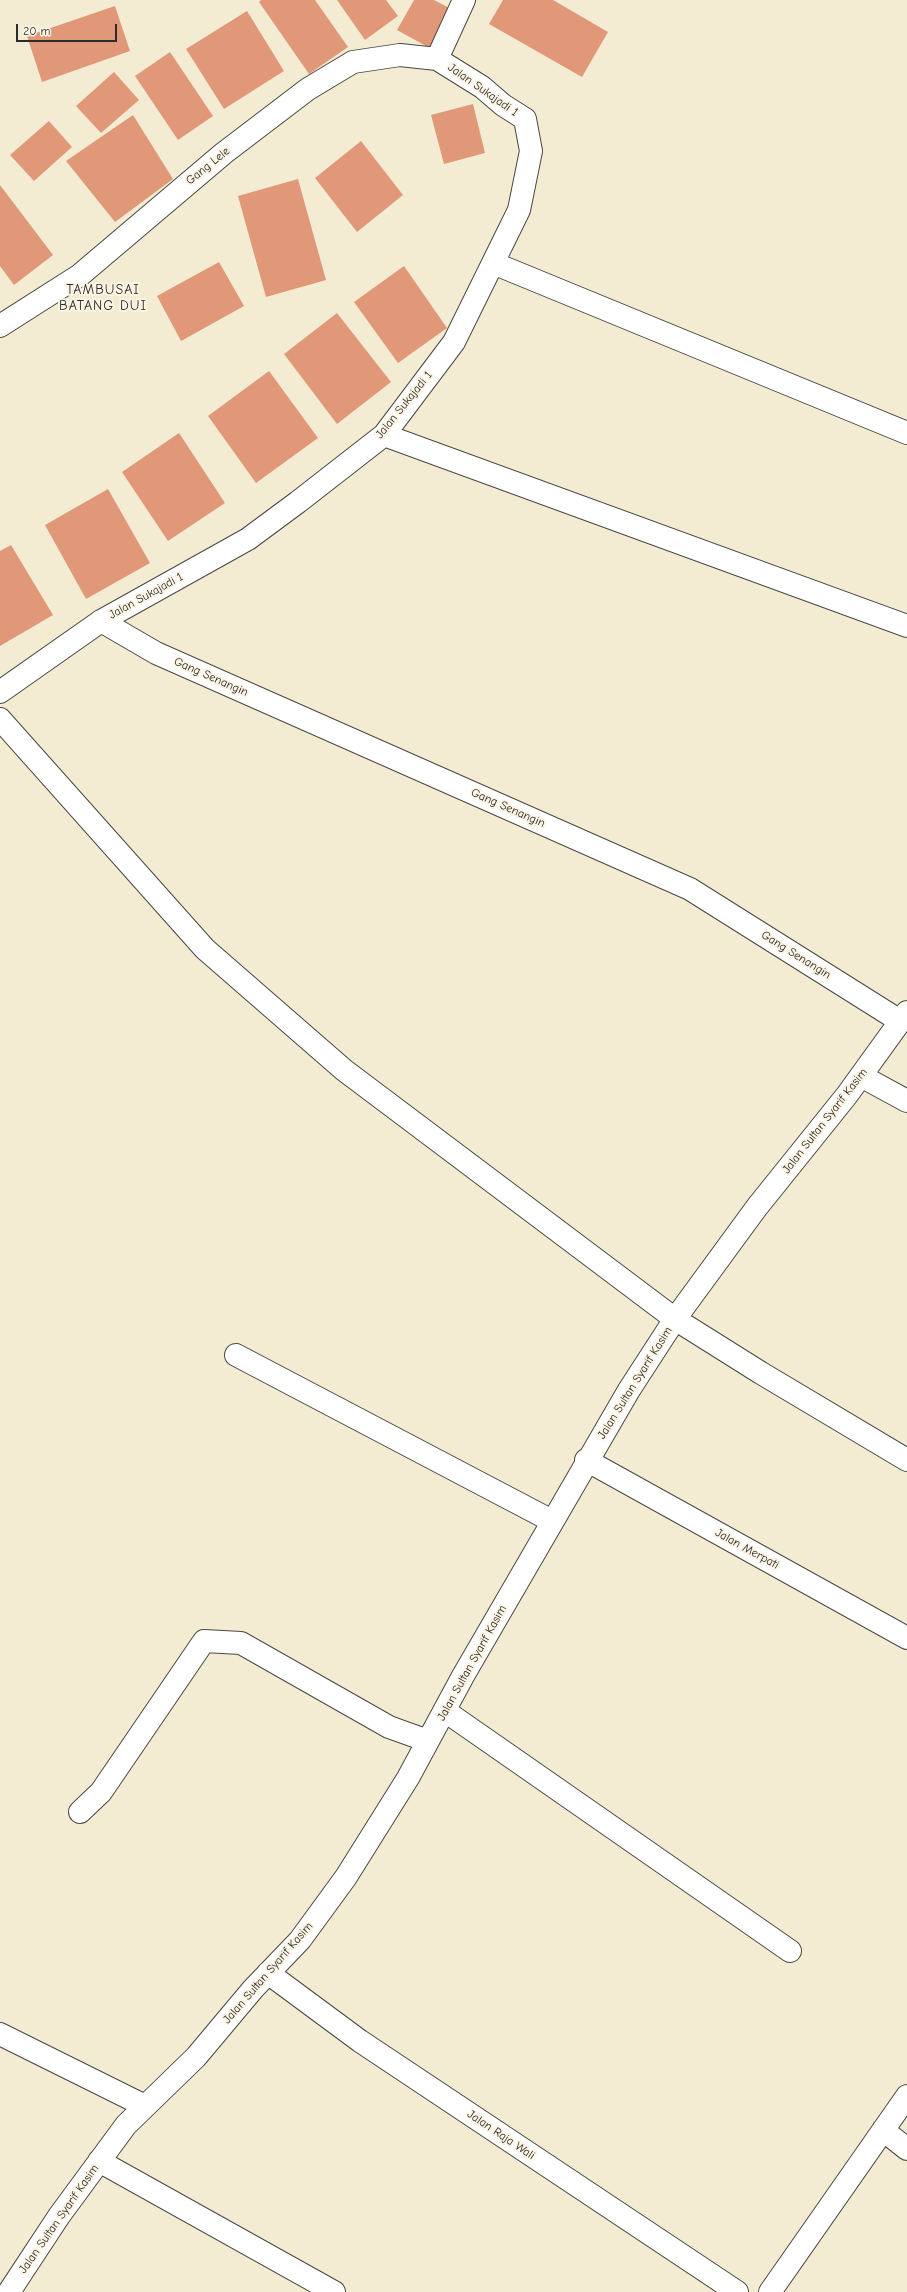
<!DOCTYPE html>
<style>
body{margin:0}
#map{position:relative;width:907px;height:2292px;overflow:hidden;background:#f3ecd3;font-family:"Comic Neue",sans-serif}
canvas{display:block}
.scale{position:absolute;left:16px;top:24px;width:101px;height:18px;box-sizing:border-box;border:2px solid #2b2b2b;border-top:0;padding-left:5px;font-size:12px;line-height:14px;white-space:nowrap;color:#2b2b2b;-webkit-text-stroke:3px #fcf5e5;paint-order:stroke}
</style>
<div id="map">
<canvas width="907" height="2292"></canvas>
<div class="scale">20 m</div>
</div>
<script>
const ctx = document.querySelector('canvas').getContext('2d');
ctx.lineJoin = 'round';
function fill(path, color) { ctx.fillStyle = color; ctx.fill(path, 'evenodd'); }
function stroke(path, color, width, dash) { ctx.strokeStyle = color; ctx.lineWidth = width; ctx.lineCap = dash ? 'butt' : 'round'; ctx.setLineDash(dash || []); ctx.stroke(path); }
function write(font, color, halo, rows, align = 'center') {
  ctx.font = font + ' "Comic Neue",sans-serif'; ctx.lineWidth = 4; ctx.setLineDash([]); ctx.textBaseline = 'middle'; ctx.strokeStyle = halo; ctx.fillStyle = color; for (const [text, x, y, turn = 0] of rows) {
    ctx.save(); ctx.translate(x, y); ctx.rotate((+turn || 0) * Math.PI / 180); ctx.textAlign = isNaN(turn) ? turn : align; if (halo) ctx.strokeText(text, 0, 0); ctx.fillText(text, 0, 0); ctx.restore();
  }
}
fill(new Path2D(`
 M261 0H315L348 47 309 74 259 2Z
 M337 0H386L398 16 365 40Z
 M414 0H434L455 11 435 51 397 30Z
 M503 0H553L608 32 582 77 489 24Z
 M115 6 130 51 42 82 27 36Z
 M247 11 284 71 224 109 186 49Z
 M170 52 213 116 178 140 135 76Z
 M114 72 139 100 101 133 76 106Z
 M473 104 485 153 444 164 431 115Z
 M133 115 173 179 115 222 66 161Z
 M49 121 72 147 34 181 10 155Z
 M361 141 403 195 357 232 315 178Z
 M298 179 326 280 266 297 238 196Z
 M0 185 53 255 14 285 0 266Z
 M219 262 244 306 181 341 157 296Z
 M404 266 447 328 398 363 354 302Z
 M337 313 391 382 337 424 284 354Z
 M269 371 318 438 256 483 208 416Z
 M179 433 225 503 168 541 122 472Z
 M108 489 150 563 86 599 45 525Z
 M11 545 53 615 0 646V551Z`), '#e19879');
const minor = new Path2D(`
 M437 59 464 0
 M493 263 907 433
 M0 326 80 275 224 153 308 89 353 62 400 55 437 59 482 87 503 105 525 119 531 151 519 210 454 342 384 435 298 502 248 539 101 621 0 692
 M384 435 907 626
 M101 621 156 653 690 889 900 1021
 M0 719 205 949 344 1070 675 1319 761 1373 907 1460
 M861 1076 907 1101
 M236 1355 552 1521
 M586 1460 907 1638
 M445 1711 790 1951
 M80 1812 101 1792 204 1641 241 1643 389 1727 428 1741
 M268 1973 360 2041 737 2292
 M0 2034 145 2106
 M883 2130 907 2149
 M99 2161 334 2292
 M9 2292 59 2216 126 2125 196 2057 253 1989 300 1940 346 1877 408 1778 463 1676 629 1390 675 1319 757 1207 847 1095 907 1012
 M770 2292 907 2096`);
stroke(minor, '#494844', 24);
stroke(minor, '#fff', 22);
write('12px', '#2b2b2b', '#fcf5e5', [
 ["Jalan Sukajadi 1",483,90,35],
 ["Gang Lele",208,166,-39],
 ["Jalan Sukajadi 1",404,405,-51],
 ["Jalan Sukajadi 1",146,596,-29],
 ["Gang Senangin",211,677,24],
 ["Gang Senangin",508,808,24],
 ["Gang Senangin",796,955,32],
 ["Jalan Sultan Syarif Kasim",825,1121,-52],
 ["Jalan Sultan Syarif Kasim",635,1383,-58],
 ["Jalan Merpati",747,1549,29],
 ["Jalan Sultan Syarif Kasim",472,1663,-61],
 ["Jalan Sultan Syarif Kasim",268,1973,-49],
 ["Jalan Raja Wali",501,2135,34],
 ["Jalan Sultan Syarif Kasim",59,2219,-55]
]);
ctx.letterSpacing = '1px';
write('14px', '#2b2b2b', '#fcf5e5', [
 ["TAMBUSAI",103,290],
 ["BATANG DUI",103,306]
]);
ctx.letterSpacing = '0px';
</script>
